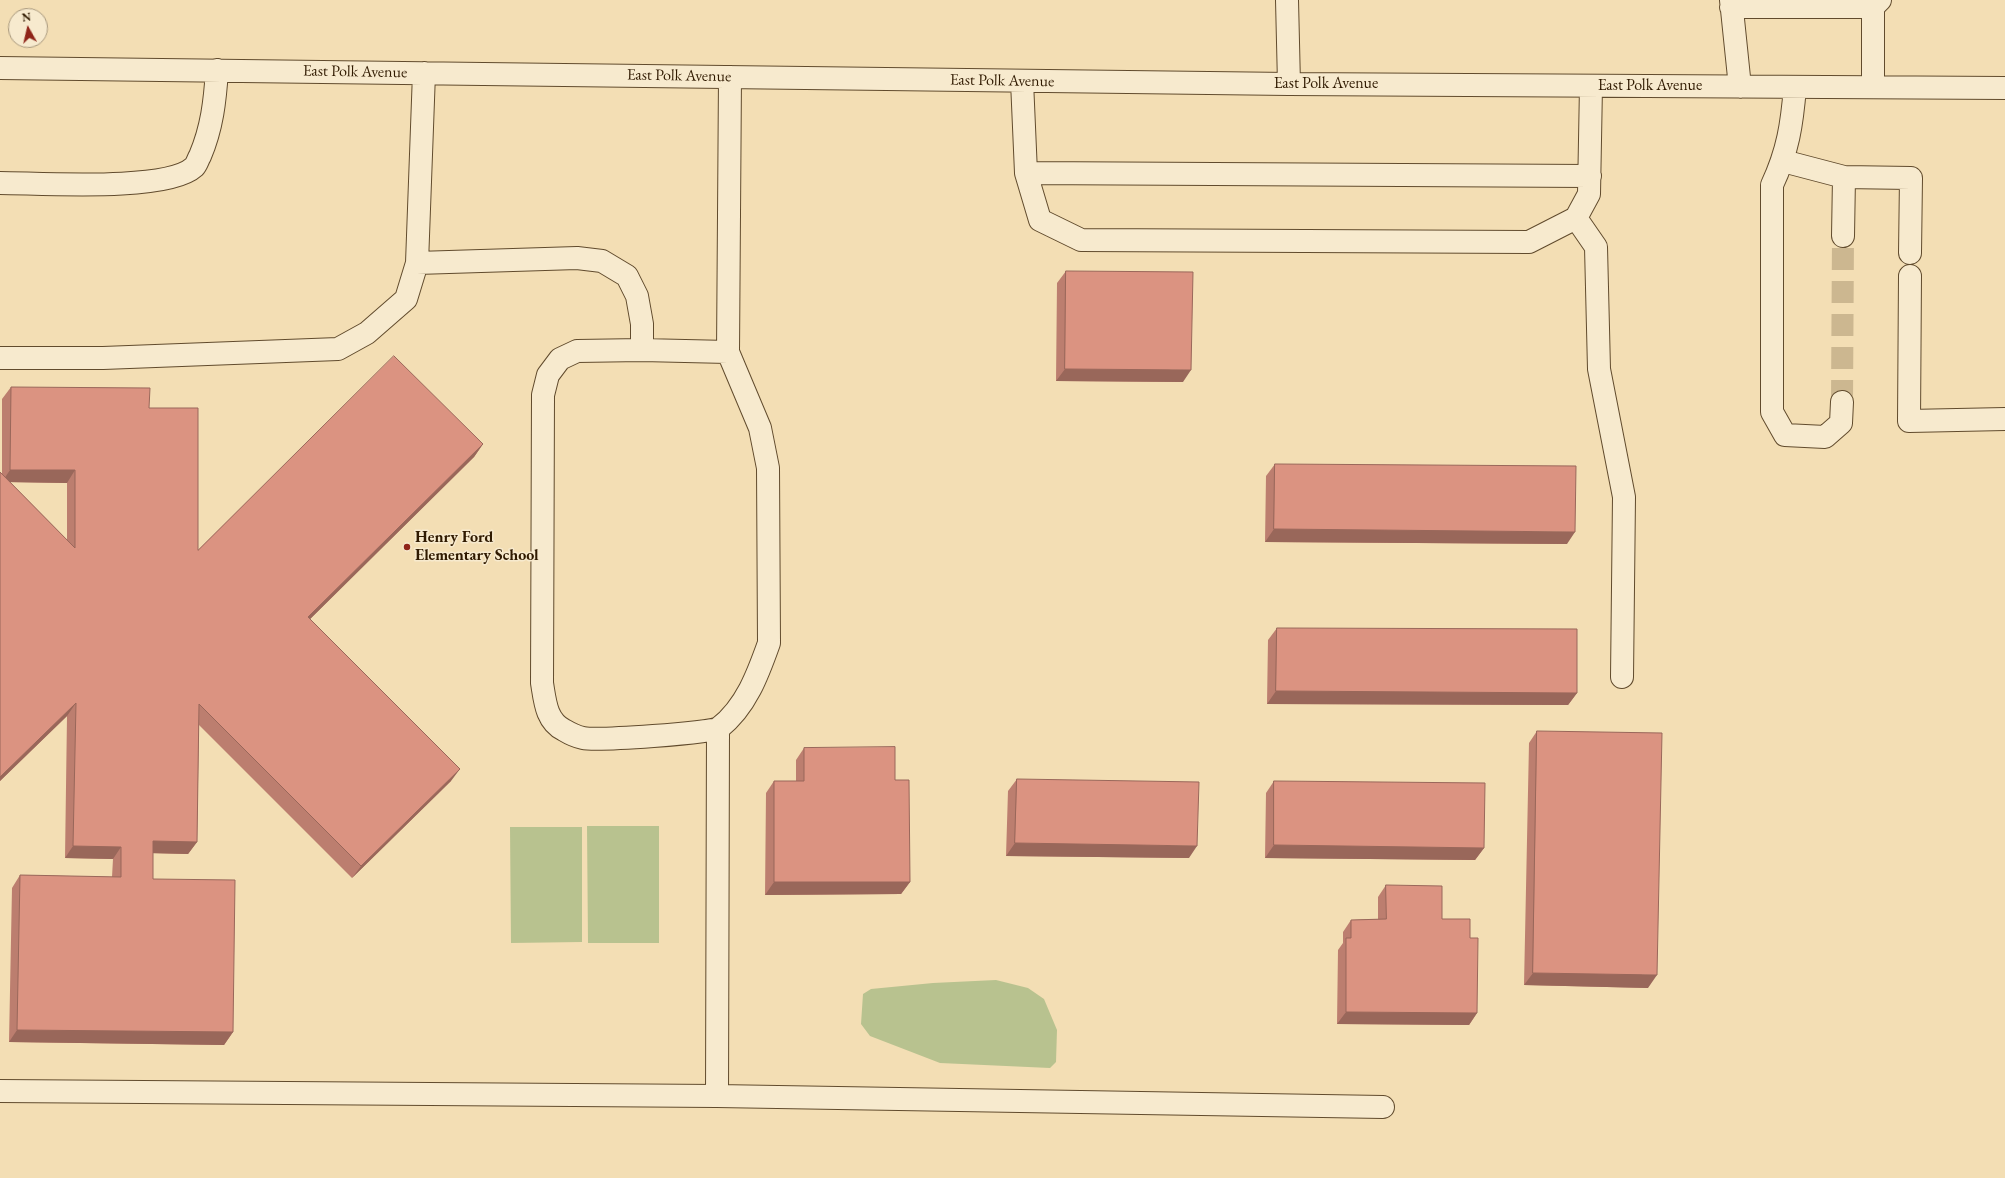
<!DOCTYPE html>
<style>
body{margin:0}
#map{position:relative;width:2005px;height:1178px;overflow:hidden;background:#f3deb4;font-family:"EB Garamond",serif}
canvas{display:block}
.north{position:absolute;left:8px;top:8px;width:40px;height:40px;box-sizing:border-box;background:#f7eace;border:1px solid #a7977c;border-radius:50%;rotate:352deg;font-size:11px;font-weight:700;line-height:16px;text-align:center;color:#301a00}
.north::after{content:'';display:block;margin:auto;width:14px;height:18px;background:#8f2418;clip-path:polygon(50% 0,100% 100%,50% 72%,0 100%)}
</style>
<div id="map">
<canvas width="2005" height="1178"></canvas>
<div class="north">N</div>
</div>
<script>
const ctx = document.querySelector('canvas').getContext('2d');
ctx.lineJoin = 'round';
function fill(path, color) { ctx.fillStyle = color; ctx.fill(path, 'evenodd'); }
function stroke(path, color, width, dash) { ctx.strokeStyle = color; ctx.lineWidth = width; ctx.lineCap = dash ? 'butt' : 'round'; ctx.setLineDash(dash || []); ctx.stroke(path); }
function write(font, color, halo, rows, align = 'center') {
  ctx.font = font + ' "EB Garamond",serif'; ctx.lineWidth = 3; ctx.setLineDash([]); ctx.textBaseline = 'middle'; ctx.strokeStyle = halo; ctx.fillStyle = color; for (const [text, x, y, turn = 0] of rows) {
    ctx.save(); ctx.translate(x, y); ctx.rotate((+turn || 0) * Math.PI / 180); ctx.textAlign = isNaN(turn) ? turn : align; if (halo) ctx.strokeText(text, 0, 0); ctx.fillText(text, 0, 0); ctx.restore();
  }
}
fill(new Path2D(`
 M587 826H659V943H588Z
 M510 827H582V942L511 943Z
 M996 980 1028 988 1044 999 1057 1030 1056 1062 1050 1068 940 1063 870 1036 861 1024 863 994 871 989 933 983Z`), '#b8c28f');
stroke(new Path2D(`
 M1842 402 1843 236`), '#ccb790', 22, [22, 11]);
const minor = new Path2D(`
 M1287 0 1289 84
 M1731 0 1740 87
 M1731 7H1873
 M0 68 1289 84 2005 88
 M1022 81 1026 173 1040 220 1081 240 1529 242 1576 218 1589 194 1591 86
 M1795 87C1792 124 1788 151 1772 185V412L1785 435 1825 437 1841 423 1842 402
 M1873 87V7L1880 0
 M1783 161 1844 177 1911 178 1910 253
 M1026 173 1590 176
 M0 183C39 183 167 192 194 167 197 164 198 159 200 156 212 128 215 101 217 70
 M1576 218 1596 247 1599 369 1624 497 1622 677
 M1843 236 1844 177
 M417 263 577 258 602 261 627 276 637 296 642 324V350
 M1910 276 1909 421 2005 419
 M728 352 642 350 577 351 560 359 548 375 543 395 542 683C545 701 546 721 564 730 569 733 578 737 583 738 597 741 711 733 719 728 746 707 758 674 769 643L768 468 760 428 728 352 730 77
 M0 358H103L338 349 367 333 406 299 417 263 424 73
 M718 729 717 1096 1383 1107
 M0 1091 717 1096`);
stroke(minor, '#614b2d', 24);
stroke(minor, '#f7eace', 22);
fill(new Path2D(`
 M1066 271 1183 382 1056 381 1057 283Z
 M11 387 149 408 198 550 483 444 474 457 310 619 451 781 352 878 199 725 197 842 188 854 153 853V879L233 1032 224 1045 9 1042 12 888 20 875 112 877 113 859 65 858 67 716 0 781V472L2 474V399ZM10 482 67 483V540Z
 M1275 464 1567 544 1265 542 1266 476Z
 M1277 628 1577 693 1568 705 1267 704 1268 640Z
 M1537 731 1648 988 1524 985 1529 743Z
 M804 748 895 780 910 882 901 894 765 895 766 793 774 781H796V760Z
 M1017 779 1189 858 1006 856 1008 791Z
 M1274 781 1484 848 1475 860 1265 858 1266 793Z
 M1386 885 1442 919 1470 938 1477 1013 1469 1025 1337 1024 1338 950 1343 943V932L1351 920 1378 919V897Z`), '#bc7e6f');
fill(new Path2D(`
 M1065 369 1191 370 1183 382 1056 381Z
 M483 444 474 457 300 629 308 617Z
 M10 470H75L67 483 2 482Z
 M1274 529 1575 532 1567 544 1265 542Z
 M1276 691 1577 693 1568 705 1267 704Z
 M76 703 67 716 0 781V777Z
 M460 769 451 781 352 878 361 866Z
 M153 841 197 842 188 854 144 853Z
 M1015 843 1197 846 1189 858 1006 856Z
 M1274 845 1484 848 1475 860 1265 858Z
 M73 846 121 847 113 859 65 858Z
 M774 882H910L901 894 765 895Z
 M1533 973 1657 975 1648 988 1524 985Z
 M1346 1012 1477 1013 1469 1025 1337 1024Z
 M17 1030 233 1032 224 1045 9 1042Z`), '#99675a');
const building = new Path2D(`
 M1066 271 1193 272 1191 370 1065 369Z
 M394 356 483 444 308 617 460 769 361 866 199 704 197 842 153 841V879L235 880 233 1032 17 1030 20 875 121 877V847L73 846 76 703 0 777V472L75 548V470H10L11 387 150 388 149 408H198V550Z
 M1275 464 1576 466 1575 532 1274 529Z
 M1277 628 1577 629V693L1276 691Z
 M1537 731 1662 733 1657 975 1533 973Z
 M895 747V780H909L910 882H774V781H804V748Z
 M1017 779 1199 782 1197 846 1015 843Z
 M1274 781 1485 783 1484 848 1274 845Z
 M1386 885 1442 886V919H1470V938H1478L1477 1013 1346 1012V938H1351V920L1386 919Z`);
fill(building, '#db9381');
stroke(building, '#99675a', 1);
for (const [x, y, r, color] of [
 [407,547,4,"#8f2418"]
]) { const dot = new Path2D(); dot.arc(x, y, r, 0, 2 * Math.PI); ctx.fillStyle = color; ctx.fill(dot); stroke(dot, '#f7eace', 1.5); }
write('16px', '#301a00', '#f7eace', [
 ["East Polk Avenue",355,72,1],
 ["East Polk Avenue",679,76,1],
 ["East Polk Avenue",1002,81,1],
 ["East Polk Avenue",1326,84],
 ["East Polk Avenue",1650,86]
]);
write('bold 16px', '#301a00', '#f7eace', [
 ["Henry Ford",415,538],
 ["Elementary School",415,556]
], 'left');
</script>
